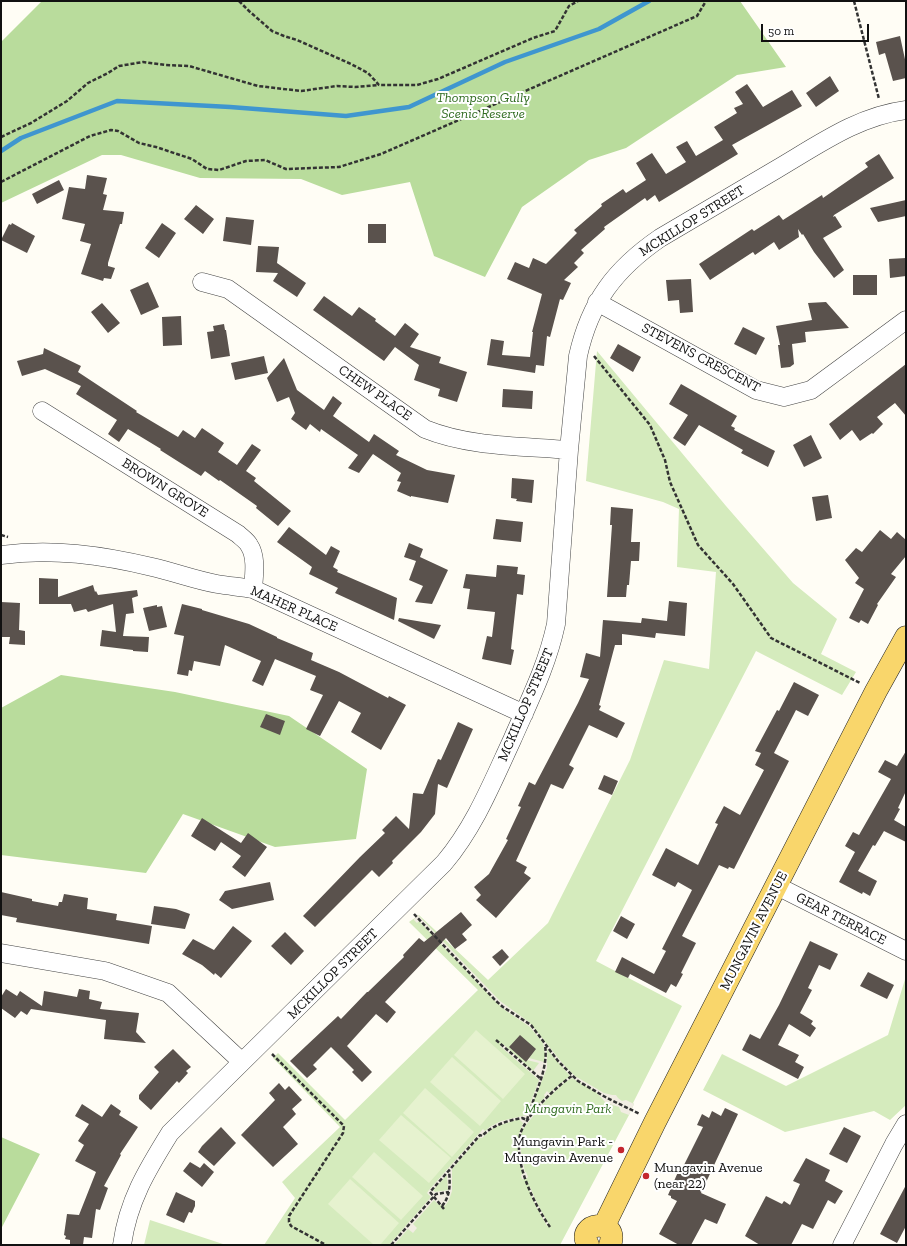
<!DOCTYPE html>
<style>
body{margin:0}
#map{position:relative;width:907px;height:1246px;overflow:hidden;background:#fffdf5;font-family:"Zilla Slab",serif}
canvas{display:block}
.frame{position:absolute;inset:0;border:2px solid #111;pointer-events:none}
.scale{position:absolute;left:761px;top:24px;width:108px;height:18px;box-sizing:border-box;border:2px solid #111;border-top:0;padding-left:5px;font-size:12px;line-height:14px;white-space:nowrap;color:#111;-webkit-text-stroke:3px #fff;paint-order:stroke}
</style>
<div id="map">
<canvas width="907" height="1246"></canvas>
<div class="frame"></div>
<div class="scale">50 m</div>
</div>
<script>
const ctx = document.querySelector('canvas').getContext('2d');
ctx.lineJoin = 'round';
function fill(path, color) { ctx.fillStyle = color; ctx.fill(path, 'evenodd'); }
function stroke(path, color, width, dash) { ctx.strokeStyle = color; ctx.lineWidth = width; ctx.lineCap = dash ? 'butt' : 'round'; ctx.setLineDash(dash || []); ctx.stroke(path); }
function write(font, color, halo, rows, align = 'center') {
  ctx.font = font + ' "Zilla Slab",serif'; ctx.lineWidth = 4; ctx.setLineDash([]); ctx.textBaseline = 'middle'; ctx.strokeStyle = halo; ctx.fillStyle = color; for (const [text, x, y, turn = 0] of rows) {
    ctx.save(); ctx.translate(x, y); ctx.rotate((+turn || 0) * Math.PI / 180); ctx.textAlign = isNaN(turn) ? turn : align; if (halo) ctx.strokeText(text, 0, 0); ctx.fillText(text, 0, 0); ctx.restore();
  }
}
fill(new Path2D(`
 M597 351 726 506 793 583 837 619 821 654 856 672 842 695 756 651 596 961 682 1006 633 1103 634 1104 629 1115 560 1245H264L295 1198 282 1182 340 1127 273 1058 278 1053 345 1120 478 990 409 922 419 915 488 980 548 923 630 760 664 660 709 669 716 572 677 567 679 509 663 502 586 481Z
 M906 976V1105L890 1120 874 1111 785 1132 703 1090 722 1054 786 1086 888 1035Z
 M150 1220 226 1245H144Z`), '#d5ebbd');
fill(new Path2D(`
 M42 1H740L786 67 737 75 626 148 589 160 522 207 485 277 434 256 410 182 342 195 301 179 200 178 121 155H102L1 203V42Z
 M61 675 175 692 289 716 367 769 356 839 275 847 183 814 146 873 1 855V708Z
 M1 1137 40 1154 1 1229Z`), '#b9dc9c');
fill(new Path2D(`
 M476 1030 525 1074 503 1099 454 1055Z
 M452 1057 501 1101 480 1126 430 1082Z
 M425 1088 474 1132 452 1157 403 1113Z
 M401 1115 451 1158 429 1183 379 1140Z
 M374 1152 423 1196 401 1220 352 1177Z
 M350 1179 399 1223 380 1245H374L328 1204Z`), '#e6f2cf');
fill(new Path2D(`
 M418 915 500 1001 529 1022 564 1065 575 1076 604 1093 612 1095H616L618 1098 622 1101 626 1100 634 1104 629 1115 621 1112 619 1107 606 1103 596 1092 572 1078 564 1083 546 1100 523 1129 521 1135V1152L525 1172H526L528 1177 527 1178 525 1179H522L521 1175 523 1174 518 1152 519 1134 523 1123 519 1119 494 1127 482 1138H479L452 1169V1191L449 1200 445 1206 438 1204 434 1200 413 1224 417 1228 413 1233 408 1229 394 1245H389L431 1197 427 1193 429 1190 483 1129 485 1131 491 1126 501 1121 527 1115 528 1109 539 1080 500 1046 503 1044 533 1071 539 1063 527 1060 529 1058 544 1062 545 1054 543 1043 530 1027 505 1010 491 997 419 921 417 923 414 920V919ZM547 1049 570 1076 549 1093 547 1091 544 1095 545 1097 537 1106 536 1105 533 1108 534 1110 530 1114 531 1107 547 1068ZM447 1175 448 1190 435 1192 433 1190Z
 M528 1187H530L537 1203 548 1223 547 1226 535 1204Z`), '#f1ede2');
stroke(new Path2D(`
 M1 151 21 138 117 101 230 107 346 116 409 107 505 62 599 29 649 1`), '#3f96cf', 4.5);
fill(new Path2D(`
 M900 36 906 64V78L893 81 885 53 879 55 876 42Z
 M830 76 839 91 816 107 806 93Z
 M747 84 763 107 792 90 802 106 732 145 738 154 659 202 655 195 647 201 645 198 604 227 605 229 581 250 584 253 574 263 578 267 564 280 571 283 563 300 560 299 550 337 547 336 544 366 536 365 535 373 487 365 491 339 504 341 502 355 530 357 533 332H532L542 294 507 279 515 262 529 268 533 258 546 264 577 233 574 230 602 206 601 204 623 189 626 193 646 180 636 163 652 153 666 174 686 162 676 147 687 141 696 156 723 140 714 127 737 113 734 108 743 104 735 92Z
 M879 154 894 178 834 215 833 217 835 216 842 227 823 238 844 270 834 278 814 252 803 234 802 235 798 229 799 237 779 250 774 242 755 255 753 252 710 280 699 264 752 229 754 231 779 215 783 220 822 195 823 198 868 167 865 163Z
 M87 175 107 178 103 194 107 195 103 210 124 212 122 224H120L108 263V266L115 268 111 279 104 278 103 281 81 274 91 244 80 241 85 224 62 219 69 187 85 189Z
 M59 180 64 190 37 204 32 194Z
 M906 200V216L878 222 870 208Z
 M196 205 214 219 203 234 184 219Z
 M226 217 254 220 251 245 223 241Z
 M12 223 35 236 27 253 1 240 9 224 11 225Z
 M162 223 176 233 159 258 145 248Z
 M368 224H386V243H368Z
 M258 246 279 247 277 263 306 283 297 297 273 281 278 273 256 272Z
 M906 258V276L890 278 889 259Z
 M853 275H877V295H853Z
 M691 279 693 312 680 313 679 300 668 301 666 280Z
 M148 282 159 307 141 315 130 290Z
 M324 296 352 316 359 307 376 319 375 321 395 336 405 323 419 334 410 347 441 357 439 363 467 372 457 402 438 396 440 389 414 380 419 365 395 347 384 361 313 310Z
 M826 302 849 328 805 332 806 342 792 344 794 364 790 367 781 368 778 345H780L776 326 812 320 808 303Z
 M102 303 120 323 108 333 91 312Z
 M181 316 182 345 163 346 162 317Z
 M224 324 225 330H226L230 356 211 359 207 332 214 331 213 326Z
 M743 327 765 338 756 355 734 344Z
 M618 344 641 357 633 372 610 358Z
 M44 348 81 366 78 372 137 411 136 412 178 437 183 430 195 438 202 428 224 443 218 452 237 465 252 444 261 450 246 471 256 478 254 481 291 511 278 526 256 508 257 506 220 480 219 481 205 471 201 476 160 450 161 449 128 429 119 442 108 434 117 420 76 394 81 386 45 369 22 376 17 361 43 354Z
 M264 356 268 373 235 380 231 363Z
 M284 358 297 390 324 410 333 396 342 403 333 416 369 442 374 434 399 451 396 455 427 470 455 475 448 503 411 496V497L397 491 401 482 397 481 401 473 373 454 359 473 348 468 358 455 321 429 320 432 310 424 306 430 291 419 295 413 289 397 277 402 267 378Z
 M906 364V416L895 403 877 417 883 424 873 434 872 433 860 441 852 430 840 440 829 424Z
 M681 384 737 416 731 426 735 428 734 430 775 451 768 467 741 453 743 450 699 425 685 446 673 438 688 415 669 404Z
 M503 389 533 391 532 409 502 407Z
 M811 435 822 458 804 467 793 445Z
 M512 478 534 480 532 503 516 501 517 499 511 498Z
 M828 495 832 518 816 521 812 497Z
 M611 507 633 509 631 542H640L639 561H631L629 585H627L626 597H607L612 525H610Z
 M496 519 523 522 521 542 493 539Z
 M289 527 326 555 331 546 340 551 333 567 338 570 337 572 397 598 394 620 335 593 338 588 309 574 312 567 277 542Z
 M880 530 891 539 897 532 906 540V556L891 574 896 577 877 604 878 605 868 624 861 620 859 623 849 618 864 589 855 583 859 578 845 560 856 548 862 552Z
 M409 543 423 549 420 557 448 570 432 604 415 602 423 586 409 580 416 561 404 557Z
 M497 565 518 567 517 574 525 575 523 595 517 594 511 649 514 650 511 665 482 659 487 636 492 637 495 612 467 609 470 589 463 588 466 574 496 577Z
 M39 578 58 579V597L93 585 95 592 96 591 98 595 137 590 138 596 132 598 134 613 126 614 123 636 149 637 148 652 133 651V650L100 646 102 630 116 632 113 604 88 612 86 609 74 612 71 604H39Z
 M669 601 687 603 685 636 656 633 655 638 622 634V645H615L599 705 601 706 599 710 625 723 617 738 589 725 569 765 574 768 563 789 551 784 516 861 527 867 524 873 531 878 496 918 476 900 481 895 474 887 489 874 508 840 506 839 521 807 518 806 529 782 535 785 578 703 589 679 580 677 586 653 600 657 603 620 641 623 642 618 667 621Z
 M1 602 20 603 19 630 25 631V645L9 644 10 637H1Z
 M182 604 202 609V610L249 624 277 637V638L313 653 311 660 339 672 388 698 389 696 406 705 381 750 351 732 361 713 339 701 320 736 306 729 323 695 310 690 316 676 275 659 263 686 252 681 261 661 225 645 220 666 194 661 192 671 189 670 188 676 177 674 184 636 174 634Z
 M157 605V607L162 606 167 627 149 631 143 608Z
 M399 618 441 625 434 639 398 621Z
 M794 682 819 695 808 716 796 710 774 753 789 761 734 869 729 867 728 869 719 865 682 936 696 943 681 973 683 974 676 987 671 984 666 993 630 974 628 978 615 972 622 957 654 974 666 951 662 949 692 890 678 882 675 887 652 875 666 848 698 865 718 824 715 823 724 806 740 815 764 770 755 765 761 753 755 751 777 710 779 711Z
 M266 714 285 721 280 735 260 727Z
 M458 722 473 729 447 788 438 784 435 814 421 832 392 861 393 863 379 877 372 870 315 927 303 916 360 857 385 833 382 830 396 816 409 829 413 793 423 794 438 759 441 760 440 762Z
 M906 751V791L898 808 900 809 894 820 906 827V842L884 831 875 846 873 845 858 871 877 881 870 896 863 892 862 894 839 882 855 852 845 846 853 832 859 835 891 779 878 772 885 760 897 766Z
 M604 775 618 781 612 795 598 789Z
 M202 818 241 843 248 833 267 847 245 877 232 867 241 856 221 842 215 851 191 836Z
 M270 882 274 900 232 909 219 900 225 891Z
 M1 892 32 899V901L58 906 59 902H62L64 894 88 898 87 909 117 914 116 920 152 926 149 944 16 922 17 918 1 915Z
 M154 906 176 909 190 914 185 929 151 924Z
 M461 912 472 925 462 934 467 940 455 949 446 938 385 1002 396 1012 387 1023 376 1014 347 1046 372 1072 362 1082 352 1072 354 1070 331 1047 313 1065 317 1069 307 1078 290 1061 338 1016 341 1019 367 992H368L404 957 403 955 419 938 424 942Z
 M621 916 635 924 627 939 613 931Z
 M233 926 252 941 221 978 215 973 214 975 202 965 182 954 193 939 214 950Z
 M285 932 304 951 291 965 271 946Z
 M810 941 838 954 830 970 819 965 808 988 812 990 800 1013 813 1021 811 1024 816 1028 810 1037 789 1024 778 1045 799 1055 795 1062 804 1067 798 1079 742 1050 750 1034 760 1039 779 1005Z
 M502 949 509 957 500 966 492 957Z
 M868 972 894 985 887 999 860 986Z
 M6 989 17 996 20 991 42 1006 44 991 77 997 79 989 90 991 89 999 102 1002 100 1009 139 1013 136 1032 146 1043 104 1039 106 1020 31 1009 27 1015 21 1011 15 1018 1 1008V997Z
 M520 1035 536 1049 526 1062 509 1047Z
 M173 1049 191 1067 186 1071 188 1073 179 1083 177 1081 151 1110 139 1099V1095L159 1072 154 1067Z
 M279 1083 285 1090 289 1086 302 1100 292 1109 296 1114 283 1127 298 1144 273 1167 241 1135 275 1100 269 1093Z
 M82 1104 102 1117 111 1104 121 1111 119 1115 138 1127 120 1154 121 1155 104 1186 108 1188 100 1210 96 1209 92 1238 84 1237 83 1245H70V1240L65 1239 66 1236 64 1235 67 1214 79 1215 96 1172 75 1161 84 1145 78 1141 89 1124 75 1116Z
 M725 1108 738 1114 701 1193 726 1204 717 1224 705 1219 691 1245H679L659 1234 677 1201 671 1198V1196L668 1195 678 1172 680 1173 703 1127 697 1125 702 1114 709 1118 712 1111 721 1116Z
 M221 1127 236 1143 214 1166 198 1152 202 1146Z
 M844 1127 861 1136 847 1163 829 1154Z
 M806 1158 830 1170 825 1181 843 1191 835 1204 828 1200 813 1229 802 1224 791 1245H760L745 1236 766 1196 782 1204 784 1201 790 1205 800 1184 793 1181Z
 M190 1162 200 1168 204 1163 214 1172 202 1187 183 1171Z
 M906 1185V1226L897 1243 880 1234Z
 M176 1192 195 1201V1206L192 1213 189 1212 184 1223 166 1215Z`), '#5a524d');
const minor = new Path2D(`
 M202 282 228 289 425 429C469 447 522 446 569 450
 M597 302 756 390 784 397 811 390 906 320
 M42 411 238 534C241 537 247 541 249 545 257 557 254 575 253 589
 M1 555C52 548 102 555 152 567 174 572 195 580 217 584 229 586 241 587 253 589L524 714
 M777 886 906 951
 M1 953 105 971 168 993 242 1062
 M122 1245C128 1201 147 1170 170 1133L444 863C475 826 492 783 512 740 529 701 547 666 556 624L569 450 578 356C590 302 615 269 660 238 699 215 738 192 777 169 818 145 858 116 906 110
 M842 1245 894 1144 906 1124`);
const major = new Path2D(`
 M604 1226 655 1122 876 691 906 637
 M588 1245C575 1222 620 1217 610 1245`);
stroke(minor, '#444', 19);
stroke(major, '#222', 23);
stroke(new Path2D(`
 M239 1 249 11 272 31 284 36 297 40 351 64 368 73 379 85H417L438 79 533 38 555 31 569 6 578 1
 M854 1 879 99
 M1 137 31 123 67 101 88 83 108 73 119 66 143 62 166 65 189 66 258 86 301 91 337 86 355 87 379 85
 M1 182 90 136 111 130 118 131 139 143 156 147 192 159 207 169 219 170 246 161 265 160 286 169 339 167 381 154 697 16 706 1
 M594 356 650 425 665 460 670 482 698 545 733 584 771 638 860 683
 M1 535 8 537
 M414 914 496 1001 503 1007 531 1025 558 1061 578 1081 607 1098 640 1114
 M496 1040 541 1079
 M272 1054 344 1126 343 1133 289 1216V1222L291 1226 326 1245
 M442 1206C451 1195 450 1183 449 1170
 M444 1209 430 1192 480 1135 482 1136C493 1125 506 1121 522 1118L527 1120C533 1096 549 1070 545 1045
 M550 1227C534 1204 514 1164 520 1135 524 1117 557 1086 572 1076
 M391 1245 436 1194 449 1192`), '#333', 2.5, [4, 2]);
stroke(minor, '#fff', 18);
stroke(major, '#f9d66b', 22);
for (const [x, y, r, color] of [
 [621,1150,4,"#c4262e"],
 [646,1176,4,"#c4262e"]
]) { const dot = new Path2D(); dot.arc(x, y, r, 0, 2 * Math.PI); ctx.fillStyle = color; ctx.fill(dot); stroke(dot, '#fff', 1.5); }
write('italic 14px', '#2f6b1f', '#fff', [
 ["Thompson Gully",483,98],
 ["Scenic Reserve",483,114],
 ["Mungavin Park",568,1109]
]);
write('14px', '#111', '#fff', [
 ["MCKILLOP STREET",692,221,-32],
 ["STEVENS CRESCENT",701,358,28],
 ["CHEW PLACE",375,393,35],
 ["BROWN GROVE",165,488,32],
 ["MAHER PLACE",294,609,24],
 ["MCKILLOP STREET",526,705,-67],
 ["GEAR TERRACE",841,919,27],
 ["MUNGAVIN AVENUE",754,931,-63],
 ["MCKILLOP STREET",333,974,-45]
]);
write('14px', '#111', '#fff', [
 ["Mungavin Park -",613,1142],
 ["Mungavin Avenue",613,1158],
 ["Mungavin Avenue",654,1168,"left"],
 ["(near 22)",654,1184,"left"]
], 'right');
</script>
